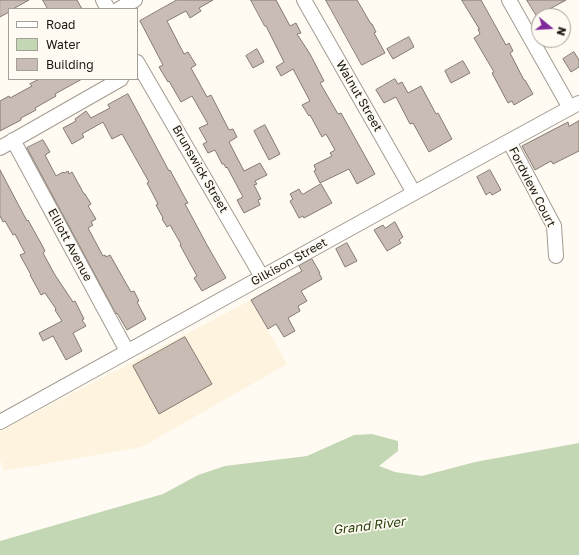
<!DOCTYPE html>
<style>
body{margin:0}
#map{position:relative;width:579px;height:555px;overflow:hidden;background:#fffbf3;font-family:"Golos Text",sans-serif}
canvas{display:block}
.legend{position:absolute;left:8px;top:8px;width:130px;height:72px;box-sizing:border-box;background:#fffbf3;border:1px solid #a3a099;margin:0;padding:5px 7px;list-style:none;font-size:12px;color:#191712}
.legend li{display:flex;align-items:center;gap:8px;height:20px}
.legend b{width:20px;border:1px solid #a3a099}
.north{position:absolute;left:531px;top:8px;width:40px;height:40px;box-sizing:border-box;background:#fffbf3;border:1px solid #a3a099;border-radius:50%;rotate:108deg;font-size:11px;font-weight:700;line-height:16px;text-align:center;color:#191712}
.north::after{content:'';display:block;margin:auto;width:14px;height:18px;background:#802b99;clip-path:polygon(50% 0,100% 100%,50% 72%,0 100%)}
</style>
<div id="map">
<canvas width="579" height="555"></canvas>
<ul class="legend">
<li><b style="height:5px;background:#fff"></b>Road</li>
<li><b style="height:11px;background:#c4d7b4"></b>Water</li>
<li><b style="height:11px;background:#c9bcb4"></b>Building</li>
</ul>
<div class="north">N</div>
</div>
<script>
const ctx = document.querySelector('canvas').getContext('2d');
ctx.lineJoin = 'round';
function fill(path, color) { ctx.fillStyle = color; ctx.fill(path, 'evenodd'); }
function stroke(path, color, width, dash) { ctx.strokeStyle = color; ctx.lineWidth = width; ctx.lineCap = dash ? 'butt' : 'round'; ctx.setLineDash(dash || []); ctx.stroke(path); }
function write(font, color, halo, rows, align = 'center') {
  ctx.font = font + ' "Golos Text",sans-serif'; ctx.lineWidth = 3.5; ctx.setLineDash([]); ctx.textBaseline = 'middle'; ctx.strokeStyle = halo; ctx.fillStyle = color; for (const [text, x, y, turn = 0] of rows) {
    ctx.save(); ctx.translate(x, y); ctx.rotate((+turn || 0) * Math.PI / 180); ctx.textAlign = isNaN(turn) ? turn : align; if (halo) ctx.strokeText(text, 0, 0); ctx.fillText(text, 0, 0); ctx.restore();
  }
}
fill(new Path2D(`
 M251 300 287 364 142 447 4 471 0 460V431Z`), '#fef3df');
fill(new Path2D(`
 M372 434 398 441V451L379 466 395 472 422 476 475 462 579 443V555H0V541L163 494 198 475 225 466 307 456 354 435Z`), '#c4d7b4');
const building = new Path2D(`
 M0 0H29L13 9H9V12L0 17Z
 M43 0H77L82 9H48Z
 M177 0H213L199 8 201 11 190 18 186 11 167 21 184 54 188 52 196 65 191 68 207 97 211 95 229 130 233 129 237 137 229 142 244 171 260 163 267 175 255 181 257 184 254 185 261 199 258 200 260 205 244 213 237 200 243 197 227 167 226 168 224 164H222L215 150 208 153 203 144 207 142 199 128 208 124 192 96 181 102 169 81 168 82 159 67 163 65 140 21Z
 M251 0H276L290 26 296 23 301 33 297 34 310 54 324 81 320 83 338 114 341 113 375 174 357 184 349 169 320 183 314 171 316 170 314 165 332 156 330 153 335 150 326 134 322 137 310 115 309 116 302 105 310 101 293 69 281 76 276 67 284 62 266 26H265Z
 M326 0H357L371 24H372L376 32 374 33 385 53 362 65Z
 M462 0H481L506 45 509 43 513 51 510 53 524 80H525L533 94 514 105 512 101 508 103 492 73 494 72 474 38 480 34 478 29H479Z
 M527 0H566L537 16Z
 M409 37 414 47 393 59 387 49Z
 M257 49 264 62 253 68 246 56Z
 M574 52 579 60V67L571 72 563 59Z
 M463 61 470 73 451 83 445 71Z
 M40 79H82L55 94 56 96 35 108 36 110 21 118V120L0 131V101L9 96 10 98 32 86 30 84Z
 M395 79 398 84 402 82 408 93 421 86 436 114 438 113 452 139 429 152 413 123 410 124 396 97 384 103 376 90Z
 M128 94 169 171 170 170 185 198 188 203 185 204 207 245 226 278 202 291 194 278 197 276 180 245 181 244 170 225 167 227 162 219 163 218 156 205 158 204 147 183 149 182 122 134 112 139 103 122 82 134 84 137 72 144 63 128 76 121 75 119 86 111 91 118 110 108 108 105Z
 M579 121V151L553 164 551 161 535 170 522 146 568 122 569 126Z
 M265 125 280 154 269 160 254 131Z
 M43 140 50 152 45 155 56 176 63 172 64 173 68 171 69 174 72 172 84 194H85L91 204 88 206 96 219 91 222 93 225 88 228 103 256 105 255 106 257 110 255 131 292 134 291 139 301 137 302 146 319 127 330 117 313 116 314 27 148Z
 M0 170 27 221 28 220 43 247 45 251 43 253 55 275 73 302 75 301 84 319 82 320 86 326 73 333 82 351 66 360 53 336 43 341 39 333 62 321 55 310 56 309 45 293 41 295 30 275H31L20 255 25 253 15 234 13 235 5 221 3 222 0 216Z
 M490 170 501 190 492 195 490 192 486 195 477 177Z
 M321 184 332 203 304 218 303 216 299 218 290 201 293 199 290 194 299 189 302 194H303Z
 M395 222 403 237 399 240 401 243 387 251 374 230 383 225 385 228Z
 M347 243 357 261 345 267 336 249Z
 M312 259 320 273H319L322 279 301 291 307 301 298 306 300 311 288 318 295 331 284 337 276 324 268 329 251 300 302 271 299 266Z
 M185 337 212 384 159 414 133 366Z`);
fill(building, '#c9bcb4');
stroke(building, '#857a72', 1);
const street = new Path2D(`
 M103 0 108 9
 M304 0 414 193
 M509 0 570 108
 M119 9 135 0
 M137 62 262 277
 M13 140 127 351
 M509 141 554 226 556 256
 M0 148 121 79
 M0 422 414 193 579 103`);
stroke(street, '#a29b90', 16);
stroke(street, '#fff', 14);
write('12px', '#191712', '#fffbf3', [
 ["Walnut Street",359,96,60],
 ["Brunswick Street",200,169,60],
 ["Fordview Court",532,187,63],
 ["Elliott Avenue",70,245,62],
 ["Gilkison Street",289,262,-29]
]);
write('italic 13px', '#29410d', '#fffbf3', [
 ["Grand River",369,526,-7]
]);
</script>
